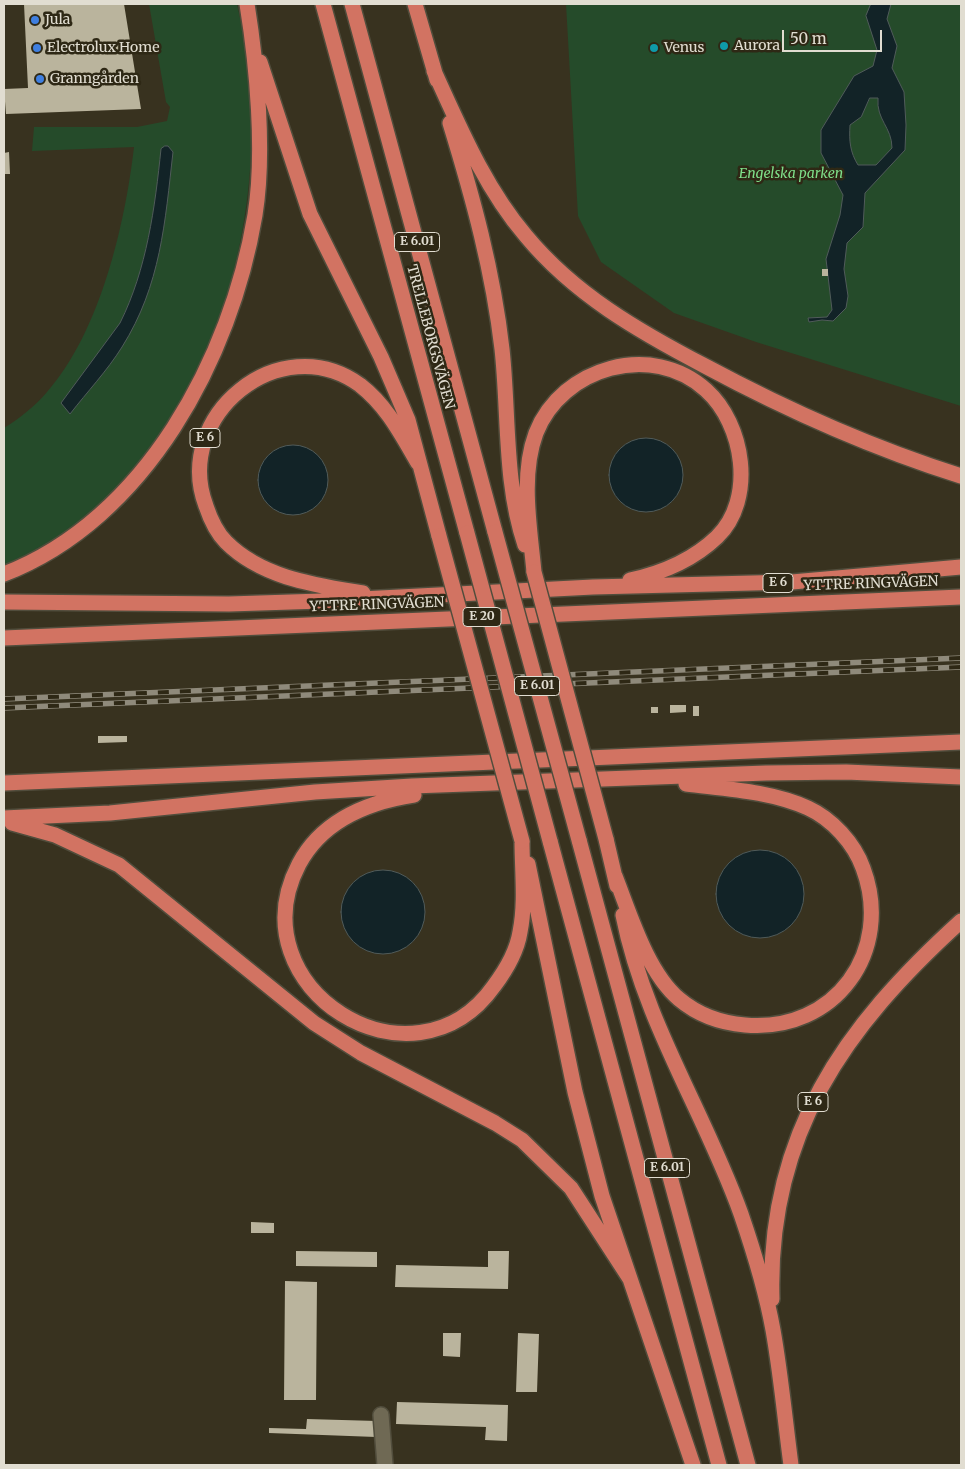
<!DOCTYPE html>
<meta charset="utf-8">
<style>
body{margin:0}
#map{position:relative;width:965px;height:1469px;overflow:hidden;background:#38321f;font-family:Merriweather,serif}
canvas{display:block}
.frame{position:absolute;inset:0;border:5px solid #e1ddd1;pointer-events:none}
.scale{position:absolute;left:782px;top:30px;width:100px;height:22px;box-sizing:border-box;border:2px solid #e1ddd1;border-top:0;padding-left:6px;font-size:15px;line-height:18px;white-space:nowrap;color:#e1ddd1;-webkit-text-stroke:4px #2e2815;paint-order:stroke}
</style>
<div id="map">
<canvas width="965" height="1469"></canvas>
<div class="frame"></div>
<div class="scale">50 m</div>
</div>
<script>
const ctx = document.querySelector('canvas').getContext('2d');
ctx.lineJoin = 'round';
function fill(path, color) { ctx.fillStyle = color; ctx.fill(path, 'evenodd'); }
function stroke(path, color, width, dash) { ctx.strokeStyle = color; ctx.lineWidth = width; ctx.lineCap = dash ? 'butt' : 'round'; ctx.setLineDash(dash || []); ctx.stroke(path); }
function write(font, color, halo, rows, align = 'center') {
  ctx.font = font + ' Merriweather,serif'; ctx.lineWidth = 5; ctx.setLineDash([]); ctx.textBaseline = 'middle'; ctx.strokeStyle = halo; ctx.fillStyle = color; for (const [text, x, y, turn = 0] of rows) {
    ctx.save(); ctx.translate(x, y); ctx.rotate((+turn || 0) * Math.PI / 180); ctx.textAlign = isNaN(turn) ? turn : align; if (halo) ctx.strokeText(text, 0, 0); ctx.fillText(text, 0, 0); ctx.restore();
  }
}
fill(new Path2D(`
 M149 4H237C244 36 250 68 251 101 258 258 202 426 76 526 55 544 28 555 4 568V428C20 418 35 406 47 392 100 332 125 225 134 147L32 151 34 127H137L167 121 170 107 166 102Z
 M566 4H961V406L756 342 674 313 601 262 578 216Z`), '#254b2a');
const water = new Path2D(`
 M871 4H891L887 19 897 46 892 68 904 92 906 125 905 150 865 193 863 227 847 243 844 269 848 296 846 308 833 321 822 320 809 322 808 318 827 317 832 310 826 259 840 215 843 195 821 153V130L854 76 873 66 877 50 866 16ZM870 98H878C876 120 892 127 892 148L876 165H858C850 152 849 141 850 125L861 117Z
 M165 146H168L173 152C165 222 161 285 122 347 107 371 87 392 70 414L61 403 120 323C147 269 155 207 161 149Z
 M609 475a37 37 0 1 1 74 0a37 37 0 1 1-74 0Z
 M258 480a35 35 0 1 1 70 0a35 35 0 1 1-70 0Z
 M716 894a44 44 0 1 1 88 0a44 44 0 1 1-88 0Z
 M341 912a42 42 0 1 1 84 0a42 42 0 1 1-84 0Z`);
fill(water, '#122327');
stroke(water, '#505b5a', 1);
fill(new Path2D(`
 M24 4H124L141 109 6 114 4 89 28 88Z
 M9 152 10 174H4V153Z
 M822 269H828V276H822Z
 M670 705H686V712L670 713Z
 M693 706H699V716H693Z
 M651 707H658V713H651Z
 M98 736H127V742L98 743Z
 M251 1222 274 1223V1233H251Z
 M296 1251 377 1252V1267L296 1266Z
 M488 1251H509L508 1289 395 1287 396 1265 488 1267Z
 M285 1281 317 1282 316 1400H284Z
 M443 1333H461L460 1357 443 1356Z
 M518 1333 539 1334 537 1392H516Z
 M397 1402 508 1405 507 1441 485 1440 486 1427 396 1424Z
 M307 1419 377 1421 376 1437 269 1433V1428L306 1429Z`), '#bab49d');
const minor = new Path2D(`
 M381 1415 385 1465`);
const highway = new Path2D(`
 M323 4 467 533
 M352 4 495 532
 M415 4 437 80
 M260 62 310 214 381 357 408 420 439 536
 M434 71C460 128 485 188 526 236 574 294 638 331 705 366 787 410 872 448 961 476
 M450 123C473 198 493 271 502 349 509 413 504 483 525 545
 M534 572C530 528 520 476 536 433 562 367 652 341 706 390 744 424 756 499 717 537 693 560 662 573 630 580
 M4 574C146 519 231 358 255 215 265 153 257 66 247 4
 M363 593C315 585 262 578 226 542 217 533 210 518 206 506 172 416 280 327 360 385 387 406 401 434 418 463
 M4 602 229 604 322 601 593 587 792 582 961 567
 M4 638 961 597
 M4 783 961 742
 M414 795C368 802 322 821 299 864 234 988 413 1100 494 986 506 970 517 951 520 932 526 902 522 871 522 841
 M4 818 110 813 315 792 412 786 766 773 846 772 961 777
 M12 823 55 835 119 865 314 1023 361 1053 495 1123 522 1140 571 1188 630 1279
 M606 839 617 886
 M579 840 748 1465
 M550 841 719 1465
 M528 864 575 1092 602 1196 693 1465
 M615 876C630 914 647 972 679 999 698 1015 721 1023 745 1025 835 1033 894 951 863 868 854 843 832 819 808 808 770 791 726 789 686 784
 M623 915C644 1022 705 1113 741 1214 754 1252 766 1291 773 1330 781 1375 785 1420 791 1465
 M772 1299C767 1135 844 1027 961 921`);
stroke(minor, '#514d3c', 18);
stroke(highway, '#514d3c', 18);
stroke(minor, '#6f6954', 15);
stroke(highway, '#d27362', 15);
const rail = new Path2D(`
 M4 699 961 658
 M4 708 961 667`);
stroke(rail, '#8f8a7b', 5.5);
stroke(rail, '#2e2815', 4, [11]);
const highwayBridge = new Path2D(`
 M495 532 579 840
 M467 533 550 841
 M439 536 522 841
 M534 572 606 839`);
stroke(highwayBridge, '#514d3c', 18, []);
stroke(highwayBridge, '#d27362', 15);
for (const [x, y, r, color] of [
 [35,20,5,"#3f7fe0"],
 [724,46,5,"#0f9aa8"],
 [37,48,5,"#3f7fe0"],
 [654,48,5,"#0f9aa8"],
 [40,79,5,"#3f7fe0"]
]) { const dot = new Path2D(); dot.arc(x, y, r, 0, 2 * Math.PI); ctx.fillStyle = color; ctx.fill(dot); stroke(dot, '#2e2815', 2); }
for (const [x, y, w] of [
 [417,242,45],
 [205,438,30],
 [778,583,30],
 [482,617,38],
 [537,686,45],
 [813,1102,30],
 [667,1168,45]
]) { const box = new Path2D(); box.roundRect(x - w / 2, y - 9.5, w, 19, 4); ctx.fillStyle = '#2e2815'; ctx.fill(box); stroke(box, '#e1ddd1', 1); }
write('bold 12px', '#e1ddd1', null, [
 ["E 6.01",417,242],
 ["E 6",205,438],
 ["E 6",778,583],
 ["E 20",482,617],
 ["E 6.01",537,686],
 ["E 6",813,1102],
 ["E 6.01",667,1168]
]);
write('14px', '#e1ddd1', '#2e2815', [
 ["Jula",45,20],
 ["Aurora",734,46],
 ["Electrolux Home",47,48],
 ["Venus",664,48],
 ["Granngården",50,79]
], 'left');
write('italic 14px', '#7ede89', '#2e2815', [
 ["Engelska parken",791,174]
]);
write('14px', '#e1ddd1', '#2e2815', [
 ["TRELLEBORGSVÄGEN",430,337,75],
 ["YTTRE RINGVÄGEN",871,584,-2],
 ["YTTRE RINGVÄGEN",377,605,-2]
]);
</script>
